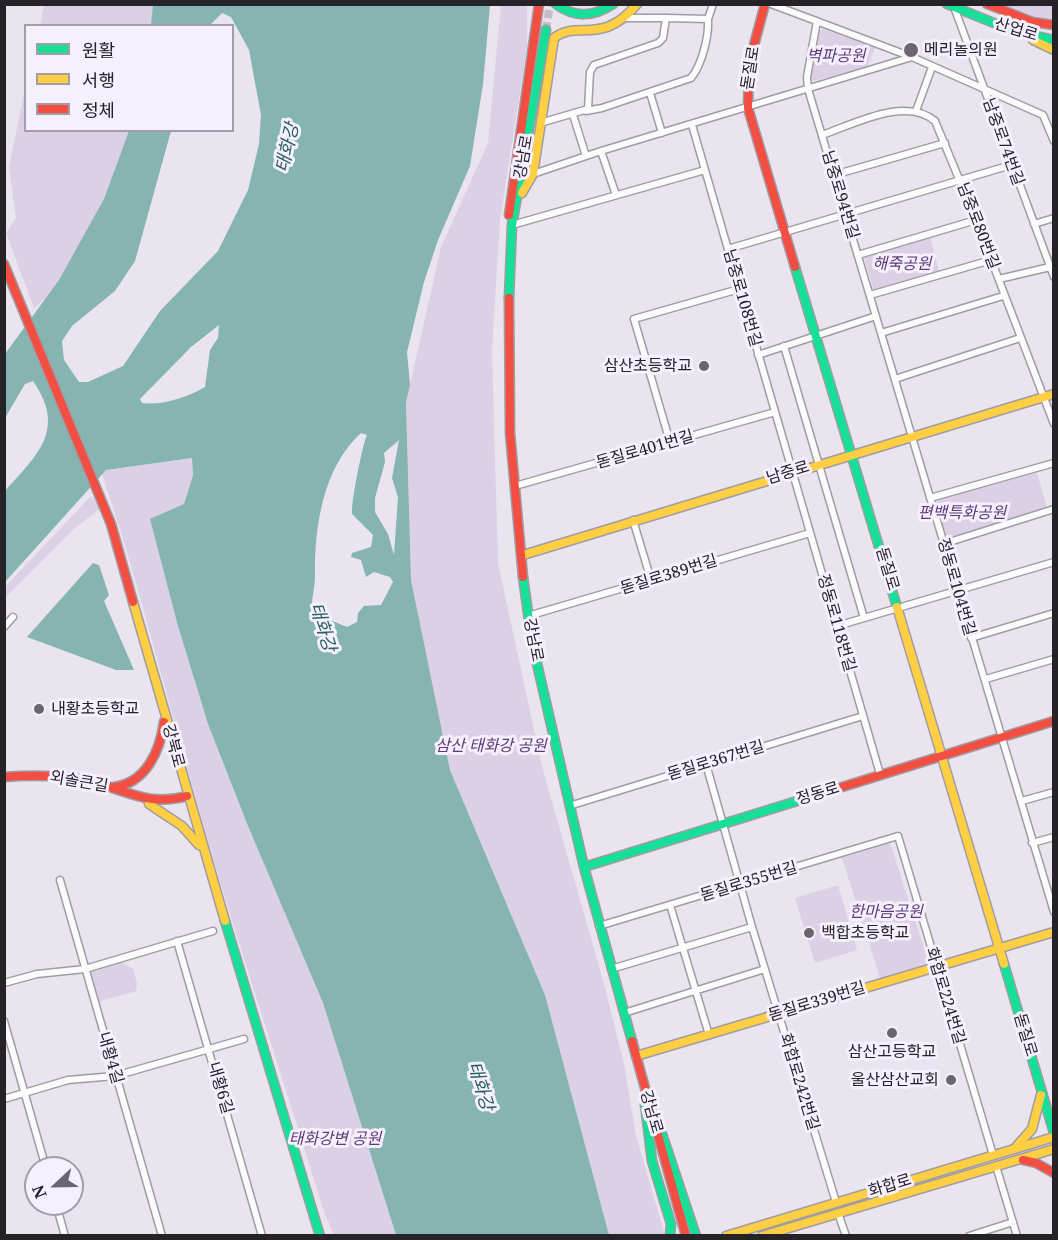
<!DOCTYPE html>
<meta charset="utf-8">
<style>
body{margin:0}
#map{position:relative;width:1058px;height:1240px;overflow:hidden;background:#e9e4ee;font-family:"Noto Serif","Noto Sans KR",serif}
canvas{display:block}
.frame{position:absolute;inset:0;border:6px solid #252228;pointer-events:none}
.legend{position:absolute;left:24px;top:24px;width:210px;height:108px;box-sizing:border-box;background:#f6effd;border:2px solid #a29da8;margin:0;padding:8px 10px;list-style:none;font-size:18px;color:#252228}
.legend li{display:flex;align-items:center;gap:12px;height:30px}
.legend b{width:30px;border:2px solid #a29da8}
.north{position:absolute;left:24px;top:1156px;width:60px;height:60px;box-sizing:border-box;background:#f6effd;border:2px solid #a29da8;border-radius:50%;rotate:248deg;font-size:16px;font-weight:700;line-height:24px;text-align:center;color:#252228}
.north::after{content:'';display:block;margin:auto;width:21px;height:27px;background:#6a666d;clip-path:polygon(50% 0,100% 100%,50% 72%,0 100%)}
</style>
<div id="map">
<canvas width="1058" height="1240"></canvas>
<div class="frame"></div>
<ul class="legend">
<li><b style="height:8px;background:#16e098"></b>원활</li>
<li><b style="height:8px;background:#ffcf43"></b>서행</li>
<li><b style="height:8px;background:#f24e42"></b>정체</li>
</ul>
<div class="north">N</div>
</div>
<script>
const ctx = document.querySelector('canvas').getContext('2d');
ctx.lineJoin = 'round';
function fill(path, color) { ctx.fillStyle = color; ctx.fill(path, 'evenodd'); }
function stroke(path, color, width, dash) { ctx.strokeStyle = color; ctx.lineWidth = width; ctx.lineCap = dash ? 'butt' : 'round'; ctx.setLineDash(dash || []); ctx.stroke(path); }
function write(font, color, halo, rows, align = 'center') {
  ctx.font = font + ' "Noto Serif","Noto Sans KR",serif'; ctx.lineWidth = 6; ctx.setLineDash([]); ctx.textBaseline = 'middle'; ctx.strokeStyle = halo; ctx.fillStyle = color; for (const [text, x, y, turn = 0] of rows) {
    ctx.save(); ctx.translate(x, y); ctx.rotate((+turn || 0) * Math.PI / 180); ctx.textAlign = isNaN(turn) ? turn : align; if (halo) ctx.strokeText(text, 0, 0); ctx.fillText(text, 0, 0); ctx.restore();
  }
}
fill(new Path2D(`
 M44 5H158L156 25 40 26Z
 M501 5H527V47L500 220 492 350 498 563 542 767 603 980 624 1064 636 1136 665 1235H609L545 995 450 770 411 580 406 403 441 247 488 143Z
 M1002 5H1053V19L1035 16Z
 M823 29 875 48 867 67 813 81 811 78 819 32Z
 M25 89 26 130 134 131 112 192 63 284 34 308 6 233 16 218 9 167Z
 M930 236 939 272 874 291 864 256Z
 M192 458 193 475 184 504 178 626 208 724 248 826 323 1003 396 1235H334L323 1209C281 1070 233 932 194 792 163 686 138 579 102 474L106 470Z
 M1037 473 1047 508 957 535 950 537 945 534 936 503 938 499Z
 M91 496 102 507 74 529 5 598V587Z
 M890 843 930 966 881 981 842 858Z
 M838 885 857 950 815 963 795 898Z
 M121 962 133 969 137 983 136 991 97 1002 89 971Z`), '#dcd0e7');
fill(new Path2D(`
 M153 5H490L483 84 470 166 438 240 424 282 407 352 410 385 406 403 411 580 450 770 545 995 609 1235H396L323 1003 248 826 208 724 178 626 150 519 184 504 193 475 192 458 106 470 5 582V491C37 455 67 430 33 381L25 384 5 418V354L59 280 104 199 129 131H171L135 261 115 291 72 326 62 341 64 360 79 382H88L123 366 160 311 218 251 248 190 259 144 261 115 249 50 231 17 222 13 210 25H151ZM219 325 218 338 210 350 205 387C188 397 162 406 142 403L140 399 191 347ZM361 433 367 435C362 446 351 503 352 514L373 535 371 547 352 553 351 557 361 560 366 577 374 572 390 577 393 582 381 605 364 606 358 613 357 622 347 627 313 613C310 600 315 590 315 576 314 528 323 467 361 433ZM399 440 392 478 398 497 394 555 388 534 375 512V498L385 462 384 453Z
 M93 563 99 565 109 595 104 601 134 670H116L27 637Z`), '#85b4b1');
stroke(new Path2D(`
 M546 30 550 4`), '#c2bdc6', 8, [8, 4]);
const street = new Path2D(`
 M771 4 912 57 1043 115 1054 141
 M954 7 1054 277
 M625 18H666
 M817 21 807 77 808 89 1054 912
 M650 93 662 133
 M586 111 602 108 691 78C702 65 709 36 708 19
 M916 111 932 67
 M573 115 586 156
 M540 123 588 109 590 72 594 65 658 43 663 38 666 18 708 19 713 4
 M692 125 880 774
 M822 135C854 124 906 96 935 121L976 220 1054 424
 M533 174 601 151
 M834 175 945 143
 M616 195 601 151 912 57
 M1034 224 1054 218
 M512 225 705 170
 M728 249 1011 165
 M858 255 976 220
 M999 279 1050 267
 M870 295 991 260
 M881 333 1003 296
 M784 346 864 618
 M758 355 876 316
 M895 379 1020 338
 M670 442 634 319 739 289
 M515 486 775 412
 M930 498 1054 463
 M633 520 651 580
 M943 544 1054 509
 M528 616 810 533
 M837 626 1054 562
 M4 627 13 617
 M971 638 1054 613
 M986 679 1054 659
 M706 764 752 927 836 1202
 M1022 801 1054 792
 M569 806 863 716
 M1032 843 1054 837
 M60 880 162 1236
 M670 905 709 1035
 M599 926 898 836 993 1155
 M177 941 262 1236
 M611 969 752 927
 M4 983 37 974 85 969 213 931
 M624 1013 765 969
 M4 1021 46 1168
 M4 1099 68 1080 115 1076 244 1039
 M996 1166 1017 1236
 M56 1204 65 1236
 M838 1213 846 1236
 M969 1236 1013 1222`);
const fast = new Path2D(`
 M556 4C574 18 594 17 613 4
 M947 4 1016 32 1054 40
 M795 267 897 607
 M509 298 512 225 546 30
 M523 577 532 642 584 867 632 1041
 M584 867 823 793
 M225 921 320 1236
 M1004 964 1054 1133
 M645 1104 652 1161 671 1224 670 1236
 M658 1122 696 1236`);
const slow = new Path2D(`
 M1033 40 1054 50
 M522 193 533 174 554 38C577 19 602 47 637 4
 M523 555 1054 394
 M133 602 225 921
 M897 607 1004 964
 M149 804 182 826 199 845
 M636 1056 1054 932
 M1016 1147 1032 1129 1041 1095
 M726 1236 1054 1137
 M762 1236 1054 1149`);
const jam = new Path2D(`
 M765 4 749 64 748 108 795 267
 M987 4 1033 22 1054 25
 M509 215 539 4
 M4 264 111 524 133 602
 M509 298 510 433 523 577
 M4 777C30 775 57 775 83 780 123 787 145 808 187 796
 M114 787C146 783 160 751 164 722
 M823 793 1054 721
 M632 1041 686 1236
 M1023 1160 1036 1163 1054 1173`);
stroke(street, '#a09ca4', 9);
stroke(fast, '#a09ca4', 11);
stroke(slow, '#a09ca4', 11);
stroke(jam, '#a09ca4', 11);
stroke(street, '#fcfbfc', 6);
stroke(fast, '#16e098', 8);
stroke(slow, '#ffcf43', 8);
stroke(jam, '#f24e42', 8);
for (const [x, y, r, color] of [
 [911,50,8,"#6a666d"],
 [704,366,6,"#6a666d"],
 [39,709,6,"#6a666d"],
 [809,933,6,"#6a666d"],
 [892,1033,6,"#6a666d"],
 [951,1080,6,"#6a666d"]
]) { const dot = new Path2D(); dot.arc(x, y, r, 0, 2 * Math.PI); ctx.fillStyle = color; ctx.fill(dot); stroke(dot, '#f6effd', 2); }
write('16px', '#252228', '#f6effd', [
 ["산업로",1016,30,17],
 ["돋질로",751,68,-81],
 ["남중로74번길",1003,142,70],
 ["강남로",524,157,-80],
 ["남중로94번길",840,195,73],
 ["남중로80번길",978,226,69],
 ["남중로108번길",742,298,74],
 ["돋질로401번길",645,450,-16],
 ["남중로",788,473,-17],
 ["돋질로",887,569,73],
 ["돋질로389번길",669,575,-17],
 ["정동로104번길",956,587,74],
 ["정동로118번길",836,623,74],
 ["강남로",533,640,79],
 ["강북로",173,746,75],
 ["돋질로367번길",716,761,-17],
 ["외솔큰길",79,782,10],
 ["정동로",818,794,-17],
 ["돋질로355번길",749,882,-17],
 ["화합로224번길",945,996,73],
 ["돋질로339번길",817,1002,-17],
 ["돋질로",1025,1035,73],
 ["내황4길",110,1058,74],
 ["화합로242번길",799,1082,73],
 ["내황6길",220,1088,74],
 ["강남로",651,1112,74],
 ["화합로",890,1186,-17]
]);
write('16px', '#252228', '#f6effd', [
 ["메리놀의원",924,50],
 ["삼산초등학교",692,366,"right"],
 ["내황초등학교",51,709],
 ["백합초등학교",821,933],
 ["삼산고등학교",892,1052,"center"],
 ["울산삼산교회",939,1080,"right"]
], 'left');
write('italic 16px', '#5c3b76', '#f6effd', [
 ["벽파공원",836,56],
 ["해죽공원",902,264],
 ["편백특화공원",962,513],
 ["삼산 태화강 공원",491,746],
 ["한마음공원",886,912],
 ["태화강변 공원",335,1139]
]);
write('italic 18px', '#27615b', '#f6effd', [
 ["태화강",288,148,-77],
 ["태화강",322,627,73],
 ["태화강",480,1086,73]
]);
</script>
